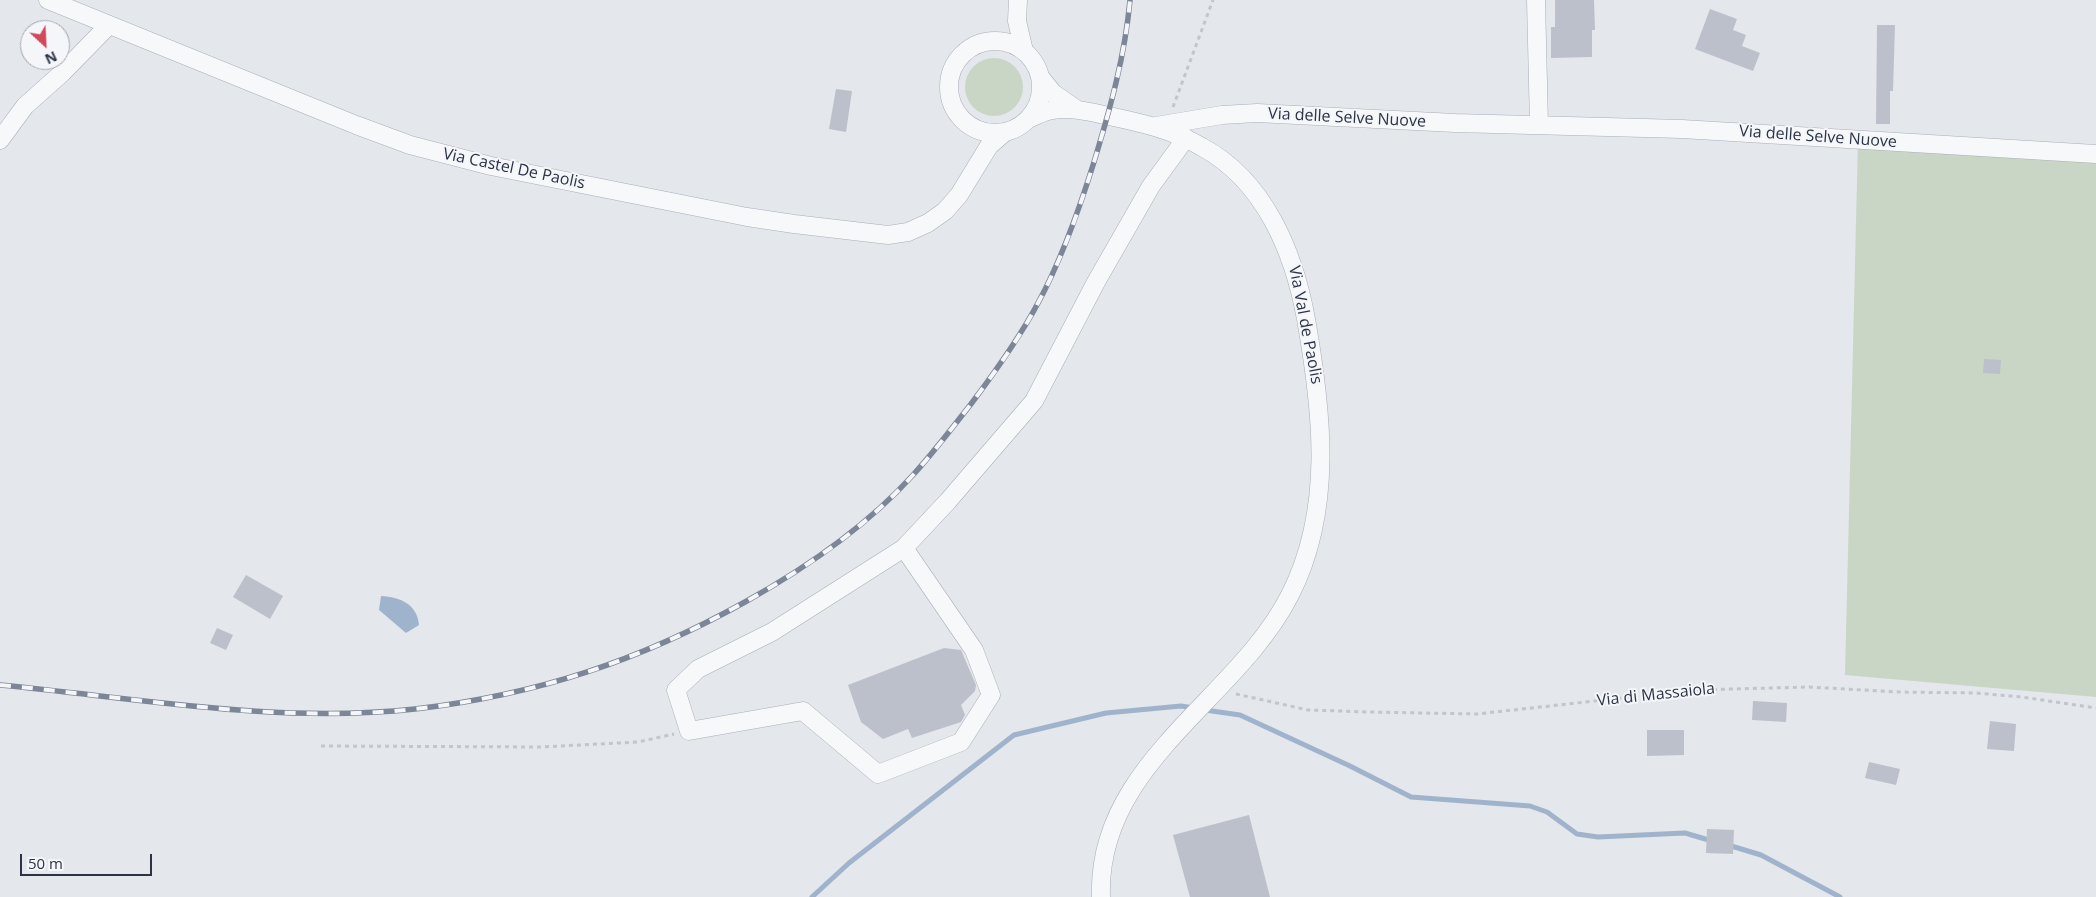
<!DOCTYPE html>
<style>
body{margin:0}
#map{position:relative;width:2096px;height:897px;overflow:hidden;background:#e4e7ec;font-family:"Open Sans",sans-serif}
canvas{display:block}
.north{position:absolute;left:20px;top:20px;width:50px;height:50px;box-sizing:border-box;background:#f4f6f9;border:1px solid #a4a8b1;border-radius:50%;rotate:155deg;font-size:14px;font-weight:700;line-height:20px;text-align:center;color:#2b3445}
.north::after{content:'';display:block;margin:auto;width:18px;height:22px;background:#d1495b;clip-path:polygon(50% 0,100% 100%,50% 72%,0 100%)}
.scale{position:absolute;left:20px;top:854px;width:132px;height:22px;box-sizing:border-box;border:2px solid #2b3445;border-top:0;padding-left:6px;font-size:15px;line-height:18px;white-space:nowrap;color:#2b3445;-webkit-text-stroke:4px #f4f6f9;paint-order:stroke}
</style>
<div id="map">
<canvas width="2096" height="897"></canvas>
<div class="north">N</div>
<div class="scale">50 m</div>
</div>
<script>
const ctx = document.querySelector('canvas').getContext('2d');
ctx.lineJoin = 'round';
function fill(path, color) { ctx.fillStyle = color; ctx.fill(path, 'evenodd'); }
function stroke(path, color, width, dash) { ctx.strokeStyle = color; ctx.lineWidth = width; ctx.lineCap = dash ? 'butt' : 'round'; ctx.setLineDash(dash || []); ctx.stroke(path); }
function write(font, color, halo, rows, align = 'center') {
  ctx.font = font + ' "Open Sans",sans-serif'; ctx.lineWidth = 4; ctx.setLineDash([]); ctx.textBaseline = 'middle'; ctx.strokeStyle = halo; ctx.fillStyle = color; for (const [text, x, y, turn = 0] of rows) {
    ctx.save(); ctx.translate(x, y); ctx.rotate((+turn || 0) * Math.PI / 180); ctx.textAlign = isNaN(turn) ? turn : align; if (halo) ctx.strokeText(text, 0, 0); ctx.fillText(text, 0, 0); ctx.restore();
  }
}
fill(new Path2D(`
 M965 87a29 29 0 1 1 58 0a29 29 0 1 1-58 0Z
 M1858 140 2096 156V697L1845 675Z`), '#c9d6c5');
fill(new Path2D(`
 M381 596C400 597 417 604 419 625L406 633 379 610Z`), '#9fb4cc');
stroke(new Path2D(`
 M1205 710 1240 715 1350 766 1411 797 1530 806 1547 812 1577 834 1598 837 1685 833 1712 841
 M1728 845 1761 855 1840 897
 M812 897 849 863 1014 735 1106 713 1181 706 1194 708`), '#9fb4cc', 5);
fill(new Path2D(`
 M1555 0H1594L1595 30H1592V57L1551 58V27H1555Z
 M1710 9 1737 19 1733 30 1746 35 1742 46 1760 53 1753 71 1695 49Z
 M1877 25H1895L1893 91H1890V124H1876Z
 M836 89 852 91 846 132 829 129Z
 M1984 359 2001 360 2000 374 1983 373Z
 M246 575 283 596 270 619 233 597Z
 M217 628 233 635 226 650 210 643Z
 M944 648 961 650 976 685 975 691 961 705 965 715 961 722 912 738 908 729 883 739 861 722 848 685Z
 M1753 701 1787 703 1786 722 1752 720Z
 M1990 721 2016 724 2014 751 1987 749Z
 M1647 730H1684V755L1647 756Z
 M1869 762 1900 769 1896 785 1865 778Z
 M1249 815 1270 897H1190L1173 835Z
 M1707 829 1734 830 1733 854 1706 853Z`), '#bbc0ca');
const minor = new Path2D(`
 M48 0 356 125 410 145 491 166 747 217 794 224 888 235 908 232 928 223 945 211 959 195 989 146 1005 132
 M1018 0 1017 21 1024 51
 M1536 0 1539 125
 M949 87a46 46 0 1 1 92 0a46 46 0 1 1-92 0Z
 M1041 78 1053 93 1076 109
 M1028 119C1036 116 1044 111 1052 110 1072 107 1090 112 1109 116 1142 123 1173 130 1202 147 1265 181 1294 253 1306 319 1322 410 1334 509 1290 595 1237 700 1096 764 1101 897
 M1156 126 1222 115 1257 113 1455 123 1682 129 2096 154
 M0 140 25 106 62 73 109 25
 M904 548 974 650 991 695 961 742 878 774 803 711 689 731 676 690 698 669 772 632 904 548 948 501 1034 401 1096 282 1151 186 1186 138`);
stroke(minor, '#a9aeb7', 19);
stroke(new Path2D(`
 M1173 107 1213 0
 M1236 694 1308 710 1369 712 1477 714 1694 690 1809 687 1899 692 1976 693 2022 697 2096 708
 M321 746 541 747 638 742 674 734`), '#c2c5cb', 3, [4, 4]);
stroke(minor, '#f7f8fa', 18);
const rail = new Path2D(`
 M0 685C137 698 277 724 415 709 536 695 639 661 745 602 806 568 866 527 913 475 934 452 952 428 971 404 995 372 1019 339 1038 303 1062 259 1079 210 1094 162 1110 109 1125 56 1130 0`);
stroke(rail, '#7d8696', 5.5);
stroke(rail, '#f4f6f9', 4, [11]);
write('16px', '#2b3445', '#f4f6f9', [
 ["Via delle Selve Nuove",1347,118,3],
 ["Via delle Selve Nuove",1818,137,4],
 ["Via Castel De Paolis",514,169,12],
 ["Via Val de Paolis",1305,325,79],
 ["Via di Massaiola",1656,695,-6]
]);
</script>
